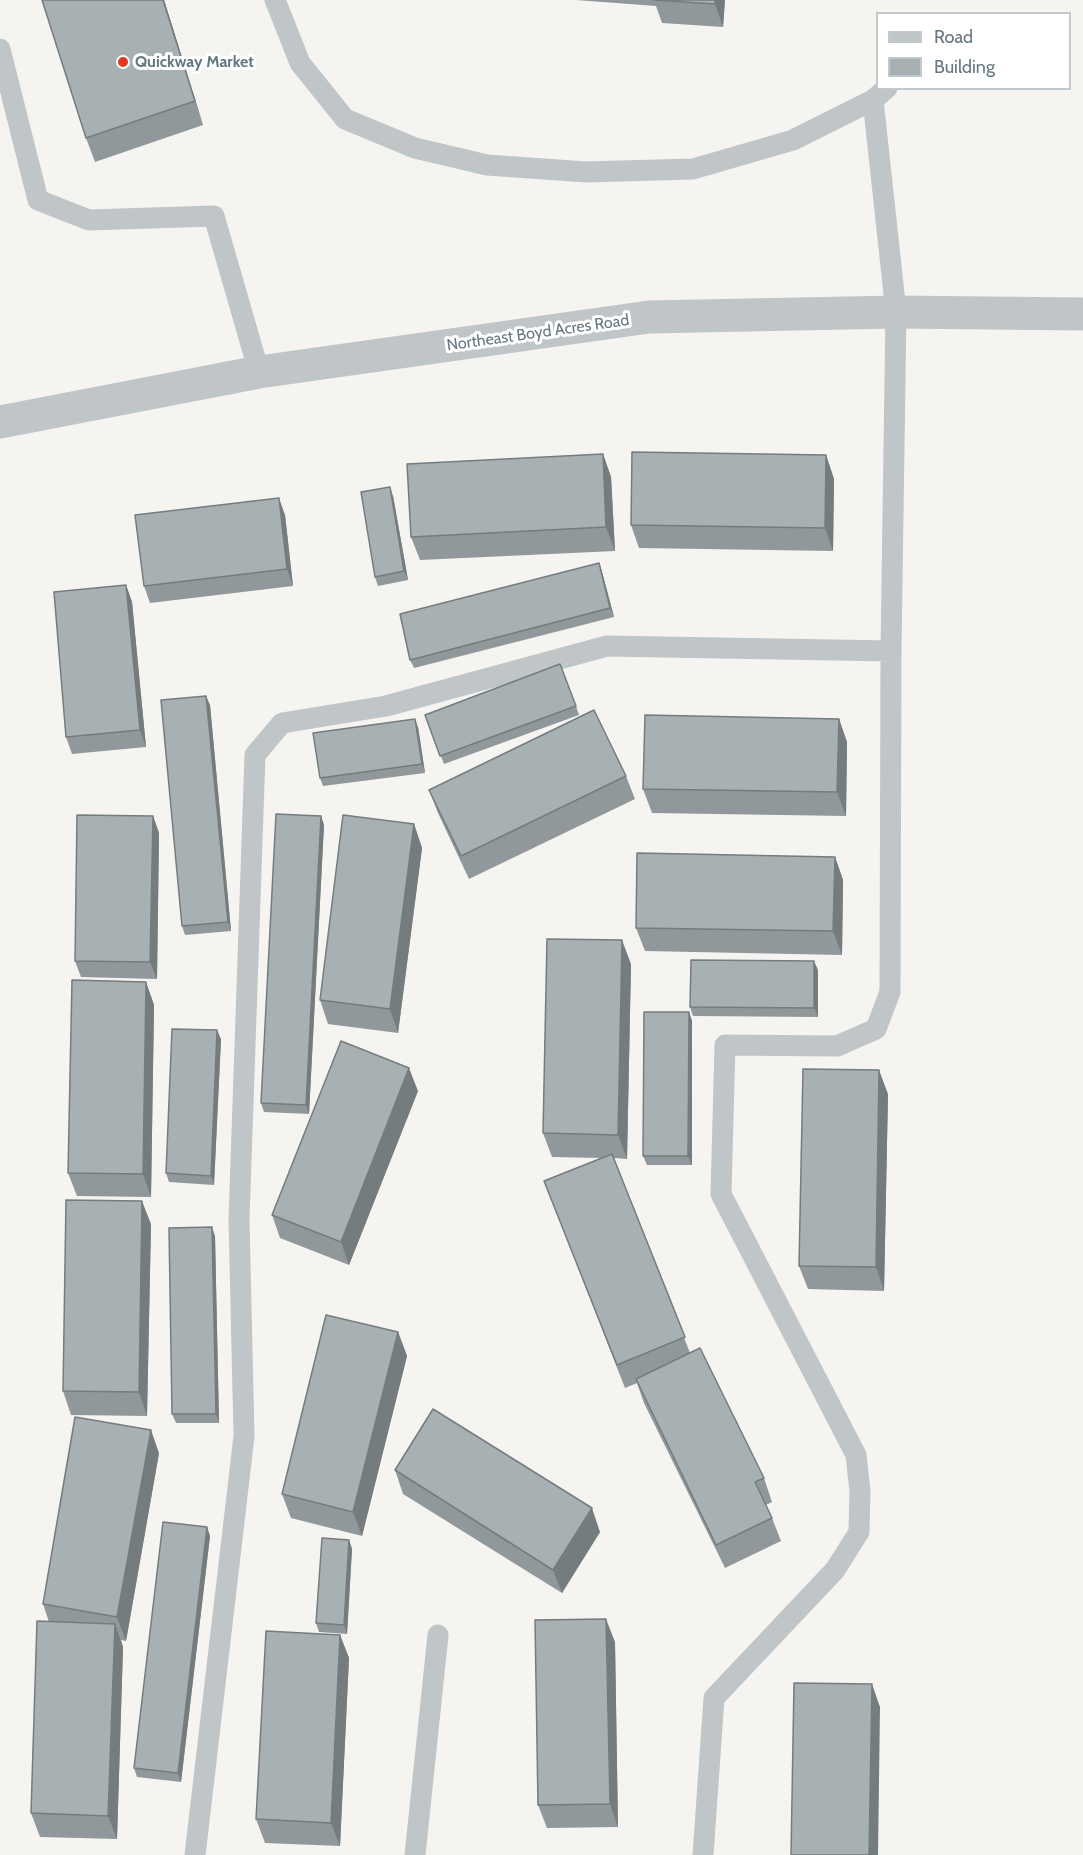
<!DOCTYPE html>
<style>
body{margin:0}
#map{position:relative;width:1083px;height:1855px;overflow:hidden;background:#f5f4f1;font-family:Cabin,sans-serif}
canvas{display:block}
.legend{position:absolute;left:876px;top:12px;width:195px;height:78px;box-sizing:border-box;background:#fff;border:2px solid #c1c9cd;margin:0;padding:8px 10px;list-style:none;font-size:18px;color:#647882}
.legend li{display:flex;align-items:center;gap:12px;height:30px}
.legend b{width:30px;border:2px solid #c1c9cd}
</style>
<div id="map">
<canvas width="1083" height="1855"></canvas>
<ul class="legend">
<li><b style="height:8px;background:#c0c5c7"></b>Road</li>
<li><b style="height:16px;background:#a7b1b4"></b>Building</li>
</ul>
</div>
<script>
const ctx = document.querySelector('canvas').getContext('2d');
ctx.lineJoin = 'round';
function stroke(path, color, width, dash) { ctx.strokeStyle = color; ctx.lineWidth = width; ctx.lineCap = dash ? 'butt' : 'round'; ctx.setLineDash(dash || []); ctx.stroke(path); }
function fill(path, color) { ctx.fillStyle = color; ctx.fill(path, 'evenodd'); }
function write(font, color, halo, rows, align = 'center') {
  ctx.font = font + ' Cabin,sans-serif'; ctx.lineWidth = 6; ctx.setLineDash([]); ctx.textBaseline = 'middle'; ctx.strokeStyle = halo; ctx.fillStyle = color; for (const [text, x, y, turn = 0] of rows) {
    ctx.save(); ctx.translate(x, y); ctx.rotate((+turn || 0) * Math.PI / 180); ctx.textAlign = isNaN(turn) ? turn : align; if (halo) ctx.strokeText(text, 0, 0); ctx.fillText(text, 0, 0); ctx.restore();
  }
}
stroke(new Path2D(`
 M275 0 300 63 345 119 415 148 487 165 586 172 693 169 793 140 873 100 887 88
 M0 49 38 200 89 220 214 216 259 372
 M195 1855 244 1436 239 1219 255 755 282 723 386 706 607 646 891 651
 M415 1855 438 1635
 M703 1855 714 1698 835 1570 859 1532 860 1491 856 1455 721 1194 725 1045 837 1046 876 1029 890 992 891 651 896 312 873 100`), '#c0c5c7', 21);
stroke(new Path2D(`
 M0 422 259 372 649 317 896 312 1083 314`), '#c0c5c7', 33);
fill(new Path2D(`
 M164 0 203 125 95 162 86 138Z
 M576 0H725L723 27 662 23 656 6Z
 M603 454 611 477 615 551 420 560 411 537Z
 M826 455 834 479 833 551 639 548 631 525Z
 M393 496 408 580 378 586 375 577Z
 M285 515 293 586 150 603 144 586Z
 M599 563 602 572 614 617 414 668 410 660Z
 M126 585 132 602 146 747 72 754 66 737Z
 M210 705 231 931 185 935 182 926Z
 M576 706 579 715 444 764 425 715Z
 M839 719 847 742 846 816 652 813 643 789Z
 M418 727 425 773 323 786 320 778Z
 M626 776 635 799 469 879 438 813 429 790Z
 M153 816 159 833 157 979 81 977 75 961Z
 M321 816 324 825 309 1114 264 1112 261 1103Z
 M414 824 422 848 398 1033 328 1024 320 1000Z
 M835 857 843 880 842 955 645 951 636 928Z
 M631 964 627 1159 614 1158 690 1353 764 1478 772 1502 766 1505 772 1518 781 1541 725 1568 644 1403 637 1383 625 1388 544 1181 601 1158 552 1157 543 1133Z
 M818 970V1017L693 1016 690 1007Z
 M146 982 154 1005 151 1197 77 1196 68 1173Z
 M689 1012 692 1021V1165H647L643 1156Z
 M221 1039 214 1185 169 1182 166 1173Z
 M418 1091 349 1265 280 1238 272 1215Z
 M888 1094 884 1291 808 1289 799 1266Z
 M151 1224 147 1416 71 1415 63 1391Z
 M215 1236 219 1423H176L172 1414Z
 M398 1332 407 1356 362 1536 291 1518 282 1494Z
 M159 1453 126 1641 121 1640 123 1647 117 1839 40 1837 31 1813 49 1622 43 1604Z
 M395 1470 600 1532 562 1593 403 1494Z
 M207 1527 210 1536 181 1782 137 1777 134 1768Z
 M349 1540 352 1549 347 1634 319 1632 316 1623Z
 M340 1635 349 1658 340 1846 265 1843 256 1819Z
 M615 1642 618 1827 547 1828 538 1805Z`), '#90989b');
fill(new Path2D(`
 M163 0H164L203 125 195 101Z
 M715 0H725L723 27 715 4Z
 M603 454 611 477 615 551 606 527Z
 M826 455 834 479 833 551 825 528Z
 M390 487 393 496 408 580 404 571Z
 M279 498 285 515 293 586 287 569Z
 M599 563 602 572 614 617 610 608Z
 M126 585 132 602 146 747 140 730Z
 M206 696 210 705 231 931 228 922Z
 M415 719 418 727 425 773 422 764Z
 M839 719 847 742 846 816 837 792Z
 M153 816 159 833 157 979 150 962Z
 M321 816 324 825 309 1114 306 1105Z
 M414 824 422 848 398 1033 390 1009Z
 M835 857 843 880 842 955 833 931Z
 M622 940 631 964 627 1159 618 1135Z
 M814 961 818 970V1017L814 1008Z
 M146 982 154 1005 151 1197 143 1174Z
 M689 1012 692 1021V1165L688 1156Z
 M217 1030 221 1039 214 1185 211 1176Z
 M409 1068 418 1091 349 1265 341 1242Z
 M879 1070 888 1094 884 1291 876 1267Z
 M142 1201 151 1224 147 1416 139 1392Z
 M212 1227 215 1236 219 1423 216 1414Z
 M398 1332 407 1356 362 1536 353 1512Z
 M151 1430 159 1453 126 1641 117 1617Z
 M592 1508 600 1532 562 1593 553 1570Z
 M207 1527 210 1536 181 1782 178 1773Z
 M349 1540 352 1549 347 1634 344 1625Z
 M606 1619 615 1642 618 1827 610 1804Z
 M115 1624 123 1647 117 1839 108 1816Z
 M340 1635 349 1658 340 1846 331 1823Z
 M872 1684 880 1707 878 1855H869Z`), '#757c7e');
const building = new Path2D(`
 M42 0H163L195 101 86 138Z
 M654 0H715V4Z
 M632 452 826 455 825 528 631 525Z
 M603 454 606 527 411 537 407 464Z
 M390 487 404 571 375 577 361 492Z
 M279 498 287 569 144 586 135 515Z
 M599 563 610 608 410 660 400 614Z
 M126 585 140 730 66 737 54 592Z
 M560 664 576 706 440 756 425 715Z
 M206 696 228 922 182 926 161 700Z
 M594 710 626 776 461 856 429 790Z
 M645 715 839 719 837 792 643 789Z
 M415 719 422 764 320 778 313 733Z
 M276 814 321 816 306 1105 261 1103Z
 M77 815 153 816 150 962 75 961Z
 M343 815 414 824 390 1009 320 1000Z
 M637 853 835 857 833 931 636 928Z
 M547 939 622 940 618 1135 543 1133Z
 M691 960 814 961V1008L690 1007Z
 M72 980 146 982 143 1174 68 1173Z
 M644 1012H689L688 1156H643Z
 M172 1029 217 1030 211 1176 166 1173Z
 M341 1041 409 1068 341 1242 272 1215Z
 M803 1069 879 1070 876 1267 799 1266Z
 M612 1154 685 1337 617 1365 544 1181Z
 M66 1200 142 1201 139 1392 63 1391Z
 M212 1227 216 1414H172L169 1228Z
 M326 1315 398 1332 353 1512 282 1494Z
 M700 1348 764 1478 755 1482 772 1518 716 1545 636 1379Z
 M433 1409 592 1508 553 1570 395 1470Z
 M75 1417 151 1430 117 1617 43 1604Z
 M163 1522 207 1527 178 1773 134 1768Z
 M322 1538 349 1540 344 1625 316 1623Z
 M606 1619 610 1804 538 1805 535 1620Z
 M37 1621 115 1624 108 1816 31 1813Z
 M266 1631 340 1635 331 1823 256 1819Z
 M794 1683 872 1684 869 1855H791Z`);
fill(building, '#a7b1b4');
stroke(building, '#757c7e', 1.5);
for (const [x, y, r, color] of [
 [123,62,6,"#e33923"]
]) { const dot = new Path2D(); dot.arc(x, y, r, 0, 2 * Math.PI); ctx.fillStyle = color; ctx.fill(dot); stroke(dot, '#fff', 2); }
write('bold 16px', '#647882', '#fff', [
 ["Quickway Market",135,62]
], 'left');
write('16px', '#647882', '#fff', [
 ["Northeast Boyd Acres Road",538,333,-8]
]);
</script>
